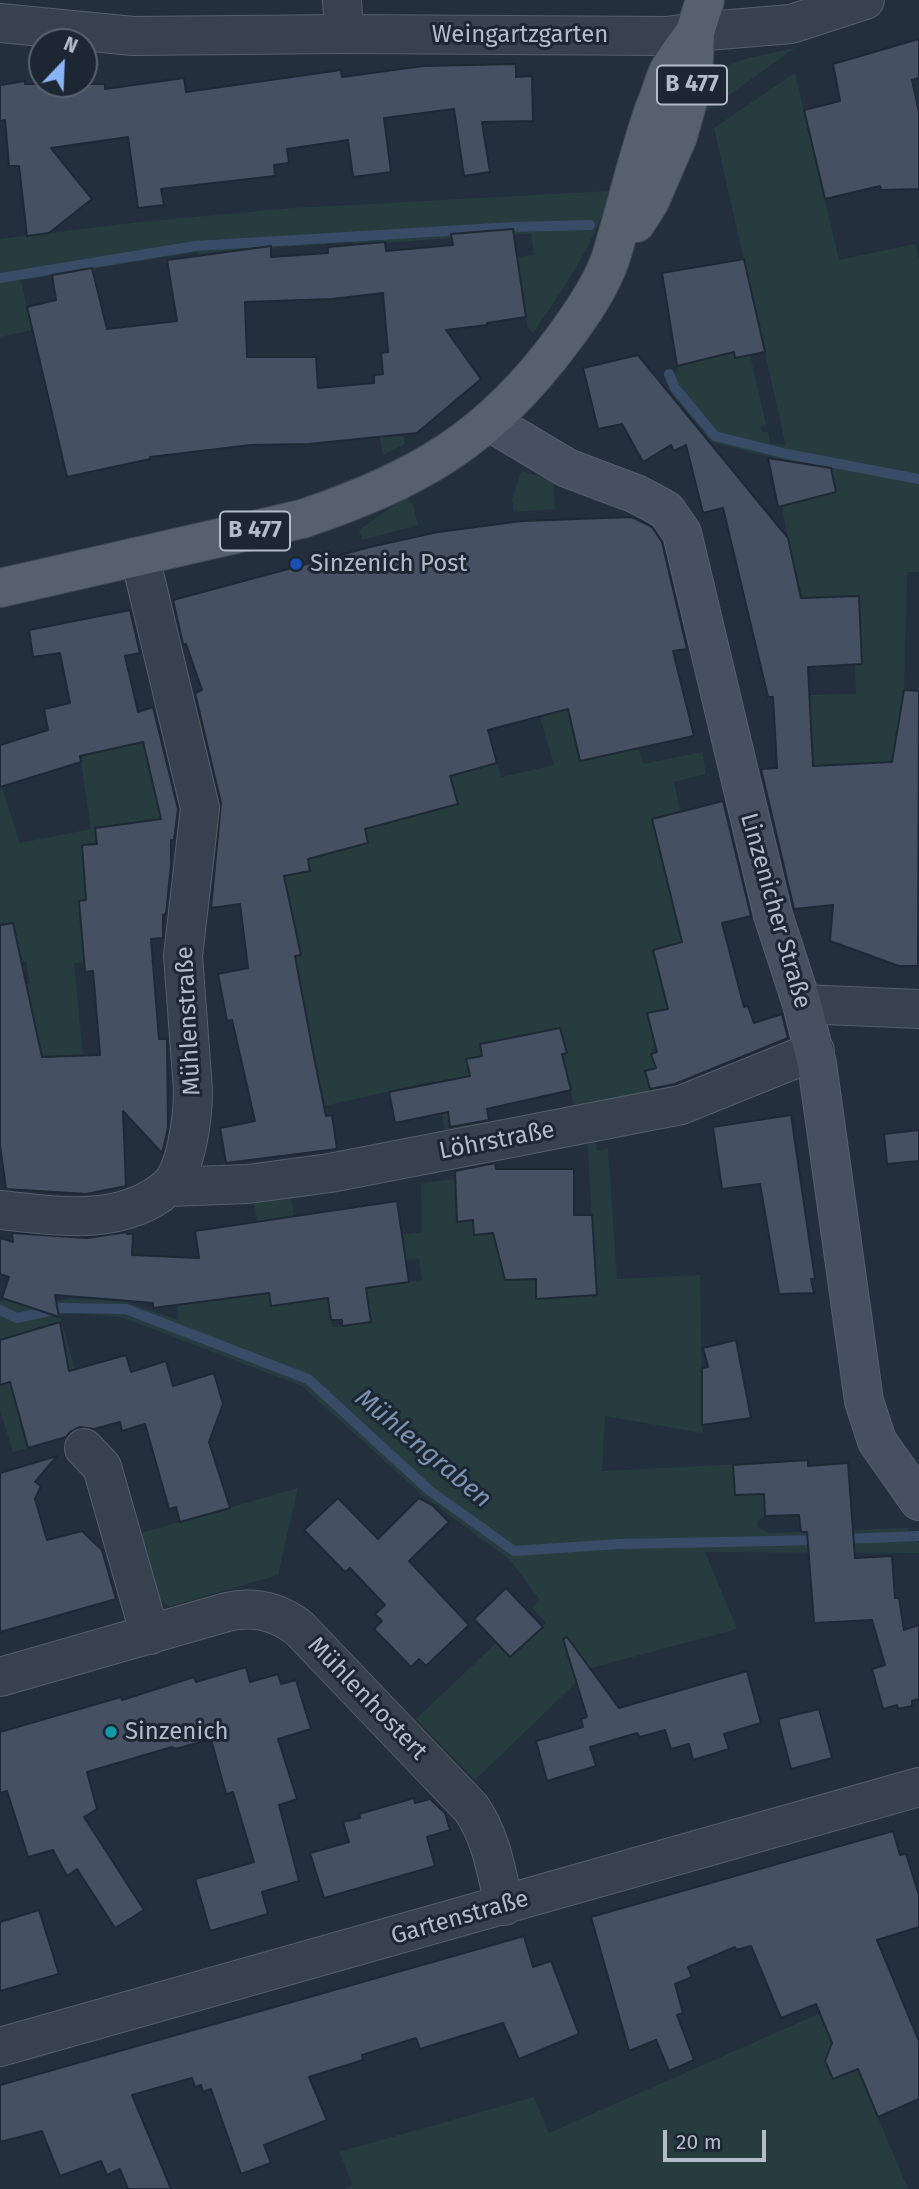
<!DOCTYPE html>
<meta charset="utf-8">
<style>
body{margin:0}
#map{position:relative;width:919px;height:2189px;overflow:hidden;background:#242f3e;font-family:"Fira Sans",sans-serif}
canvas{display:block}
.north{position:absolute;left:28px;top:28px;width:70px;height:70px;box-sizing:border-box;background:#1d2633;border:2px solid #59626f;border-radius:50%;rotate:23deg;font-size:19px;font-weight:700;line-height:28px;text-align:center;color:#b4bcc9}
.north::after{content:'';display:block;margin:auto;width:24px;height:32px;background:#8ab4f8;clip-path:polygon(50% 0,100% 100%,50% 72%,0 100%)}
.scale{position:absolute;left:663px;top:2130px;width:103px;height:32px;box-sizing:border-box;border:4px solid #b4bcc9;border-top:0;padding-left:9px;font-size:21px;line-height:24px;white-space:nowrap;color:#b4bcc9;-webkit-text-stroke:5px #1d2633;paint-order:stroke}
</style>
<div id="map">
<canvas width="919" height="2189"></canvas>
<div class="north">N</div>
<div class="scale">20 m</div>
</div>
<script>
const ctx = document.querySelector('canvas').getContext('2d');
ctx.lineJoin = 'round';
function fill(path, color) { ctx.fillStyle = color; ctx.fill(path, 'evenodd'); }
function stroke(path, color, width, dash) { ctx.strokeStyle = color; ctx.lineWidth = width; ctx.lineCap = dash ? 'butt' : 'round'; ctx.setLineDash(dash || []); ctx.stroke(path); }
function write(font, color, halo, rows, align = 'center') {
  ctx.font = font + ' "Fira Sans",sans-serif'; ctx.lineWidth = 6; ctx.setLineDash([]); ctx.textBaseline = 'middle'; ctx.strokeStyle = halo; ctx.fillStyle = color; for (const [text, x, y, turn = 0] of rows) {
    ctx.save(); ctx.translate(x, y); ctx.rotate((+turn || 0) * Math.PI / 180); ctx.textAlign = isNaN(turn) ? turn : align; if (halo) ctx.strokeText(text, 0, 0); ctx.fillText(text, 0, 0); ctx.restore();
  }
}
fill(new Path2D(`
 M795 48 691 122C695 111 697 94 703 84 719 59 768 55 795 48Z
 M795 73 839 260 915 244 919 260V572H907L904 693 892 762 782 768 809 695 856 694 855 665 862 664 859 597 801 599 779 495H825L836 492 831 468 785 461 711 442 670 391 664 375 678 372 677 366 731 336 735 357 750 355 766 424 761 426 762 432H768L770 443 786 446 714 128Z
 M610 191C595 243 564 289 533 333L528 328 517 257 534 255 531 234H514L513 229 452 233V238L354 245 353 242 271 248 270 246 199 255 197 252 21 280 32 330 0 337V239L140 222 294 208Z
 M402 418 405 444 383 455 377 422Z
 M521 471 553 480 555 509 514 512 512 500Z
 M406 497 413 504 418 525 362 540 359 530Z
 M560 692 614 705 625 751 639 749 643 764 702 752 706 774 674 782 680 811 652 819 721 909 724 931 667 1009 647 1014 656 1048 651 1050 656 1068 645 1071 652 1096 576 1114 562 1054 567 1053 560 1027 482 1056 467 1059 481 1132 447 1139 434 1081 324 1106 313 1052 297 1007 305 1005 295 956 301 954 275 831 348 848 368 843 365 829 457 804 450 776 497 763 501 777 554 765 540 717 565 710Z
 M145 740 161 819 95 828 96 843 82 845 93 900 79 901 81 930 100 961 74 963 88 1109 44 1071 0 989 30 983 26 961 0 964V782L20 843 91 829 80 756Z
 M594 1129 597 1151 608 1149 617 1279 700 1275V1280L703 1433 605 1416 602 1471 762 1463V1468L733 1469 735 1494H764L765 1516 757 1522 758 1528 770 1533 907 1528 919 1544V1553L705 1552 737 1629 591 1668 475 1780 416 1719 497 1642 511 1657 546 1623 532 1608 540 1600 510 1560 421 1494 302 1386 121 1317 62 1312 60 1316 75 1369 60 1374 16 1402 28 1448 13 1452 0 1410V1304L2 1298 32 1307 69 1298 123 1301 178 1320 177 1286 265 1274 253 1194 290 1190 294 1217 285 1304 312 1301 309 1281 327 1293 332 1327 370 1322 366 1287 422 1280 419 1259 405 1260 401 1235 422 1232 421 1183 455 1179 458 1222 473 1220 475 1234 501 1233 535 1245 536 1299 596 1295 587 1131Z
 M298 1488 278 1575 170 1606 151 1595 134 1535Z
 M832 2008 908 2189H343L353 2185 339 2152 534 2097 549 2133Z`), '#263c3f');
stroke(new Path2D(`
 M0 278 195 246 513 227 590 225
 M669 374 675 388 715 436 787 454 919 479
 M0 1310 17 1318 62 1308 126 1309 308 1379 429 1490 514 1551 620 1544 822 1540
 M842 1539 919 1536`), '#394c67', 10);
const building = new Path2D(`
 M919 39V78L912 80 919 112V189L881 190 880 186 825 199 804 110 840 101 833 64Z
 M516 64V77L532 76 533 121 482 122 490 172 464 176 454 109 384 118 391 172 353 177 348 140 287 149 289 163 274 165 275 176 161 189 164 205 138 208 128 137 51 148 92 199 49 233 27 236 19 166H9L5 120 0 121V85L25 81V84H105V89L184 78 186 92 341 70 342 77 423 66Z
 M513 229 526 317 487 323V325L446 330 481 379 417 433 309 444 251 445 150 457V459L67 477 27 307 56 300 52 275 92 268 107 329 177 321 167 260 271 246V257L328 253V247L385 242 386 251 453 245 451 234ZM383 293 388 352 381 353 383 374 374 375V383L318 388 316 357H247L245 302 332 299Z
 M744 259 765 352 735 358 734 352 677 366 662 273Z
 M638 355 788 538 801 598 859 596 862 664 808 667 813 766 892 762 904 690 919 691 918 966H899L830 941 833 905 794 909 761 769 777 768 773 697H768L723 508 703 513 686 445 674 451 671 445 643 462 622 424 598 429 583 368Z
 M768 458 831 468 836 492 778 507Z
 M632 517 652 527 662 542 687 649 673 651 694 736 580 761 568 709 488 730 497 763 450 776 458 804 365 829 368 843 308 859 310 871 284 876 301 955 295 956 313 1052 326 1116 332 1115 337 1149 226 1163 220 1128 255 1121 232 1020 227 1021 218 974 248 968 240 904 211 908 221 803 195 693 202 690 186 644H183L173 600 370 547 438 532 522 521Z
 M130 610 140 653 125 656 138 712 153 707 178 809 174 840H171V865L166 914 163 915V938L151 939 159 1039H167L168 1127 166 1137 162 1153 123 1111 126 1186 86 1194 6 1189 0 1145V925L13 923 42 1057 100 1055 93 971 85 972 79 901 86 900 82 845 97 844 95 828 161 819 143 742 80 756 81 762 0 787V745L48 730 44 709 70 703 60 653 33 657 29 630Z
 M723 801 751 916 722 923 744 1007 748 1006 754 1023 782 1014 788 1038 675 1084 650 1089 645 1071 656 1068 651 1054 657 1052 647 1013 668 1009 653 950 682 942 652 819Z
 M560 1028 567 1053 562 1054 571 1090 487 1109 489 1120 450 1127 448 1112 395 1123 389 1092 470 1076 466 1059 482 1056 480 1044Z
 M791 1115 815 1279H811L814 1293 779 1294 760 1184 722 1189 713 1127Z
 M919 1130V1161L887 1164 884 1134Z
 M495 1163 496 1169H574V1215H592L597 1295 536 1299V1279L505 1280 493 1233 474 1235 473 1220 457 1222 455 1171Z
 M397 1201 409 1282 366 1288 371 1322 342 1326V1320H331L328 1298 271 1306 269 1293 153 1308V1303L55 1295 59 1317 2 1298 9 1277 0 1274V1238L13 1242 12 1233 87 1238 127 1232V1234H133L132 1255 199 1258 195 1231Z
 M60 1322 69 1371 126 1355 131 1372 166 1361 173 1386 214 1373 223 1404 209 1442 230 1508 180 1522 176 1507 169 1509 145 1424 122 1431 120 1422 94 1429 80 1427 70 1432 66 1437 28 1448 10 1382 0 1385V1340Z
 M736 1340 751 1418 702 1425V1368L708 1367 703 1348Z
 M57 1456 35 1482 41 1486 35 1499 47 1540 82 1531 102 1550 116 1599 0 1632V1473Z
 M808 1460V1466L848 1463 855 1558 892 1556 895 1598H899L904 1630 919 1625V1699L912 1701V1706L898 1709 897 1705 883 1709 872 1669 885 1665 872 1620 814 1623 807 1532H801L799 1515 765 1516 764 1494 735 1495 733 1465Z
 M338 1498 378 1539 419 1498 432 1505 449 1522 409 1561 469 1625 426 1666 419 1659 411 1667 374 1629 382 1621 375 1614 385 1605 350 1568 345 1572 304 1530Z
 M506 1588 543 1627 510 1657 474 1619Z
 M567 1637 619 1708 747 1671 761 1723 724 1734 729 1749 693 1760 689 1744 671 1749 665 1730 640 1737 637 1733 590 1747 596 1766 547 1781 536 1741 583 1727 581 1719 587 1717 563 1639Z
 M246 1667 250 1682 278 1674 281 1684 296 1680 311 1729 278 1739 297 1799 279 1805 299 1881 262 1892 268 1914 210 1931 195 1879 254 1862 233 1792 226 1794 211 1739 176 1749 172 1747 87 1772 97 1809 84 1817 144 1910 115 1928 77 1869 67 1876 53 1850 28 1857 7 1791 0 1793V1732L121 1697 122 1700 194 1677 196 1682Z
 M819 1709 832 1758 791 1769 778 1719Z
 M414 1798 415 1803 430 1799 445 1813 450 1830 427 1837 435 1866 324 1898 310 1853 349 1842 343 1822 360 1818 359 1814Z
 M893 1831 900 1855 906 1854 919 1895V1927L877 1940 919 2041V2099L878 2117 858 2069 833 2079 825 2061 832 2043 816 2004 781 2018 751 1946 736 1950 735 1947 688 1967 692 1977 675 1984 683 2013 677 2015 694 2060 669 2071 656 2040 629 2051 591 1917Z
 M39 1910 59 1974 0 1991V1922Z
 M524 1936 533 1967 551 1961 579 2034 519 2059 503 2023 420 2049 416 2038 362 2055 363 2060 309 2077 327 2120 264 2145 271 2163 241 2174 211 2089 203 2092 201 2085 195 2087 192 2078 132 2095 171 2189H128L120 2169 107 2175 101 2161 60 2176 42 2131 0 2142V2085Z`);
fill(building, '#455162');
stroke(building, '#1f2835', 2);
const minor = new Path2D(`
 M342 0 344 34
 M0 23 133 36 344 34 667 36 695 32
 M802 1004 919 1009
 M169 1187 248 1184 330 1173 681 1105 815 1051
 M0 1210C56 1216 121 1227 167 1188 187 1171 193 1115 193 1090L183 956 200 808 140 557
 M84 1448 102 1467 150 1635
 M0 1677 227 1612C254 1606 277 1611 299 1628L471 1808C491 1836 497 1873 504 1906
 M0 2047 919 1787`);
const tertiary = new Path2D(`
 M695 32 791 24 865 0`);
const secondary = new Path2D(`
 M490 422 567 468 636 494 657 505 667 511 682 533 773 915 802 1004 817 1064 864 1401 877 1441 919 1501`);
const primary = new Path2D(`
 M636 223 650 201 678 136 693 83 695 32 705 0
 M0 588 302 519C418 480 490 439 564 338 581 315 600 288 610 260 626 209 637 157 655 107 660 96 663 83 668 72 675 58 687 45 695 32`);
stroke(minor, '#565f6c', 40);
stroke(tertiary, '#565f6c', 40);
stroke(secondary, '#565f6c', 40);
stroke(primary, '#414a57', 40);
stroke(minor, '#38414e', 38);
stroke(tertiary, '#38414e', 38);
stroke(secondary, '#465061', 38);
stroke(primary, '#56606e', 38);
for (const [x, y, r, color] of [
 [296,564,7,"#1a4fb4"],
 [111,1732,7,"#0f9aa8"]
]) { const dot = new Path2D(); dot.arc(x, y, r, 0, 2 * Math.PI); ctx.fillStyle = color; ctx.fill(dot); stroke(dot, '#1d2633', 2.5); }
for (const [x, y, w] of [
 [692,85,70],
 [255,531,70]
]) { const box = new Path2D(); box.roundRect(x - w / 2, y - 19.5, w, 39, 5); ctx.fillStyle = '#1d2633'; ctx.fill(box); stroke(box, '#b4bcc9', 2); }
write('bold 23px', '#b4bcc9', null, [
 ["B 477",692,85],
 ["B 477",255,531]
]);
write('24px', '#b4bcc9', '#1d2633', [
 ["Weingartzgarten",520,35],
 ["Linzenicher Straße",775,911,74],
 ["Mühlenstraße",189,1021,-93],
 ["Löhrstraße",497,1141,-11],
 ["Mühlenhostert",367,1699,46],
 ["Gartenstraße",460,1918,-16]
]);
write('24px', '#b4bcc9', '#1d2633', [
 ["Sinzenich Post",310,564],
 ["Sinzenich",125,1732]
], 'left');
write('italic 26px', '#7c92b1', '#1d2633', [
 ["Mühlengraben",423,1449,40]
]);
</script>
